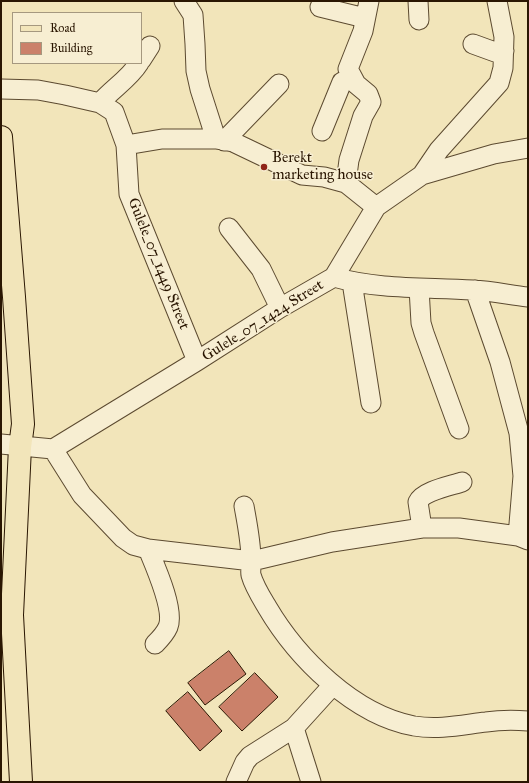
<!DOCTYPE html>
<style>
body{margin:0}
#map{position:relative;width:529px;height:783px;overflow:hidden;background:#f2e5ba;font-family:"IM FELL Great Primer",serif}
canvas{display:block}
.frame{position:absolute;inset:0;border:2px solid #2a1602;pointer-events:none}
.legend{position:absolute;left:12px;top:12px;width:130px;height:52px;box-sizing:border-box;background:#f7eed2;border:1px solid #a5987f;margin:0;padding:5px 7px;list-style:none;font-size:12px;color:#2a1602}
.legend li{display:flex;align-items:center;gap:8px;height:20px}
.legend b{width:20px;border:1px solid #a5987f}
</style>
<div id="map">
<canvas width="529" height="783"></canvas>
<div class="frame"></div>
<ul class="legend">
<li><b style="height:5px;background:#f2e5ba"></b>Road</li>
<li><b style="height:11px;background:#cb816a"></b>Building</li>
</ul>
</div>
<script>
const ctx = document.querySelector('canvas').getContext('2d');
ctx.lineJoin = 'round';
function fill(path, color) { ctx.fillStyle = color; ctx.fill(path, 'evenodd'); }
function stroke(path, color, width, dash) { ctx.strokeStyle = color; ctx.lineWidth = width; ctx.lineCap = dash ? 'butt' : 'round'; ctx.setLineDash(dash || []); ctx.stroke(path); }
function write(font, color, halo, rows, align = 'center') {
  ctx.font = font + ' "IM FELL Great Primer",serif'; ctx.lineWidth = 3; ctx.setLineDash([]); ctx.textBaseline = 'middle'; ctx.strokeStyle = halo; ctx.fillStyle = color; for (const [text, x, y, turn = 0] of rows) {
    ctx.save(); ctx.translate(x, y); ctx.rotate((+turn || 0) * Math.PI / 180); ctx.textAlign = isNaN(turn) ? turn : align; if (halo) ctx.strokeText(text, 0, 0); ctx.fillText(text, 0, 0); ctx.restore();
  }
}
const building = new Path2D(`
 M229 651 246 674 205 705 188 683Z
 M255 673 278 697 242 731 219 707Z
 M188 692 222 731 200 751 166 711Z`);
fill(building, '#cb816a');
stroke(building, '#2a1602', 1);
const minor = new Path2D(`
 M184 1 193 15 195 44 196 71 200 89 216 139
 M418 1 419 20
 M320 7 365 18
 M473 44 495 52 504 51
 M141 60 150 46
 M1 89 38 90 65 95 100 103 114 112 126 145 129 194 197 361
 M100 103C112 89 129 79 139 63
 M322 131 342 82
 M224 141 279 84
 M126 145 162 139H216L233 142 302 175 324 177 346 183 376 207
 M422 175 494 154 528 148
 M346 183 349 160 363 116 371 102 368 94 356 84 348 69 363 31 369 1
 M229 228 261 269 280 308
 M334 277 376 207 422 175 439 150 499 83 503 68 504 37 497 1
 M352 282 371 403
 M419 288 421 323 424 333 459 429
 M475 290 500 362 519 433 523 476 518 536
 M1 444 53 449 197 361 280 308 334 277C379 290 427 287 473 290 492 291 510 295 528 297
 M53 449 82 495 123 538 133 545 148 549 252 561 332 542 422 528H459L518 536 528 540
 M244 506C247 523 251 542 251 560 252 565 250 570 251 575 254 586 261 597 267 607 297 658 354 715 414 726 439 730 461 725 486 722 500 720 514 720 528 721
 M422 528 418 502C423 491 450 486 462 482
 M148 549C155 566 175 610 168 627 165 634 160 639 155 644
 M294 728 311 782
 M236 782 245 762 250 756 294 728 333 685`);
const major = new Path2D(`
 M1 137 14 297 23 424 20 447 12 615 21 782`);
stroke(minor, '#5c4a30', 21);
stroke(major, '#2a1602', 24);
stroke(minor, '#f7eed2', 19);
stroke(major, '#f2e5ba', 22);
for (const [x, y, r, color] of [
 [264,167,4,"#8f2418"]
]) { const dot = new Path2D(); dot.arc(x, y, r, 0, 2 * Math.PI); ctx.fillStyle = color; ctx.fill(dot); stroke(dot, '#f7eed2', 1.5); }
write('15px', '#2a1602', '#f7eed2', [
 ["Berekt",272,158],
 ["marketing house",272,175]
], 'left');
write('15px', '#2a1602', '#f7eed2', [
 ["Gulele_07_1449 Street",158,264,68],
 ["Gulele_07_1424 Street",263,321,-32]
]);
</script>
